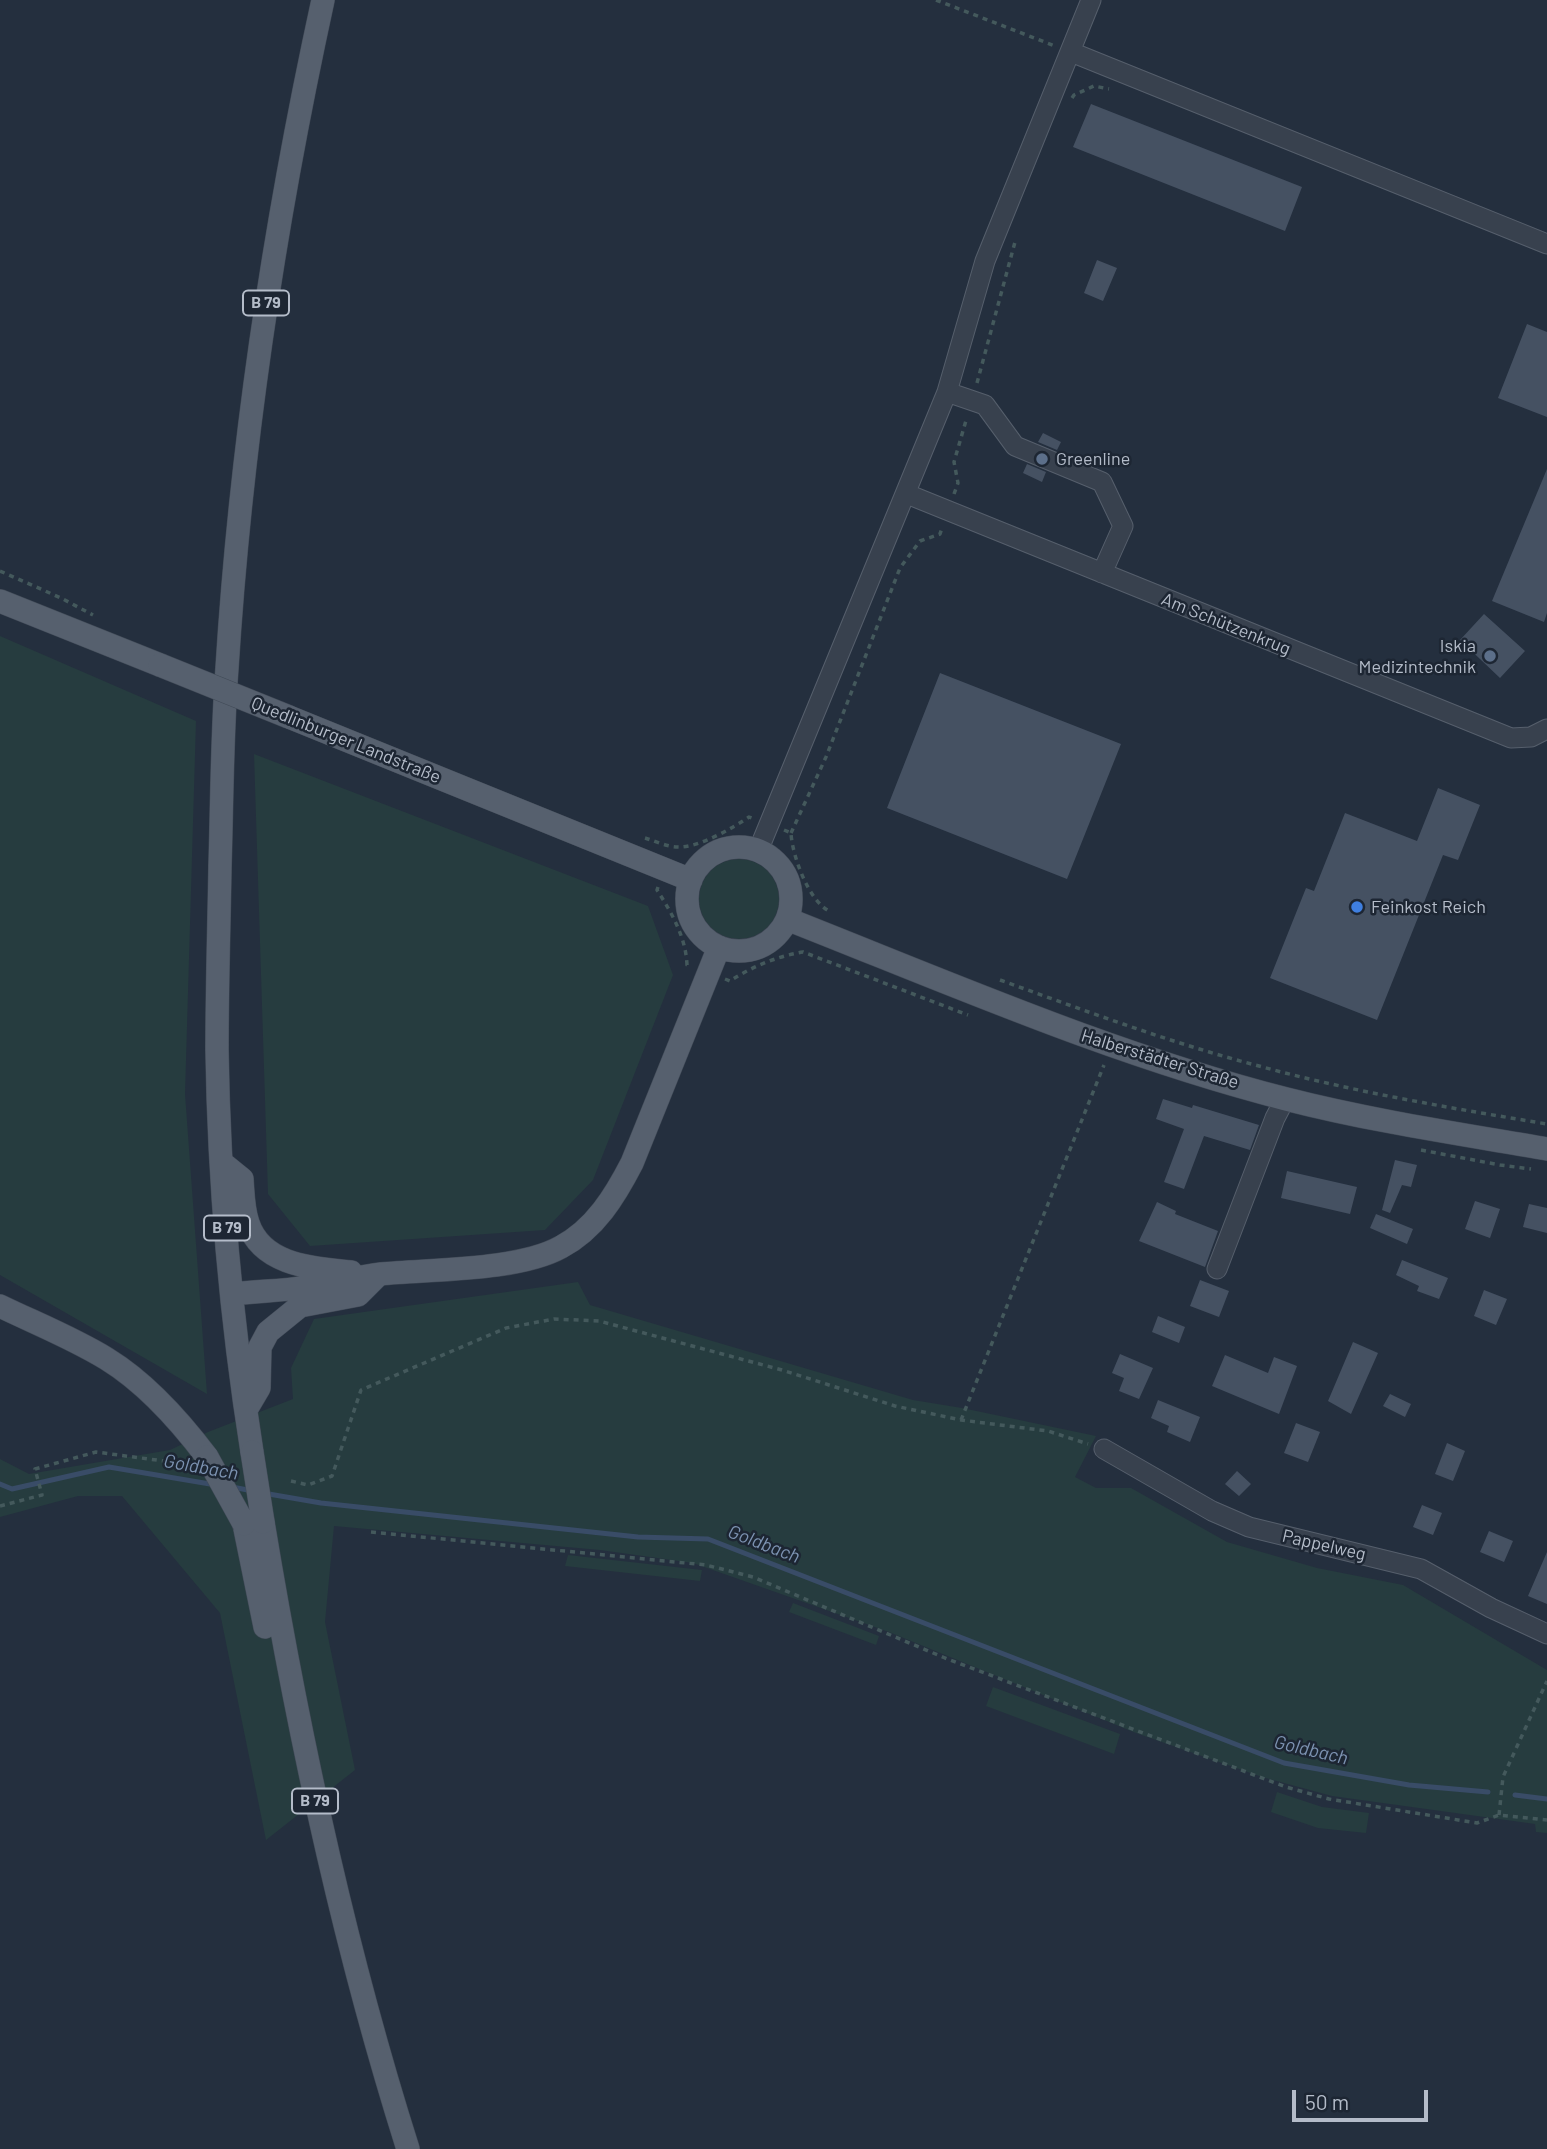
<!DOCTYPE html>
<meta charset="utf-8">
<style>
body{margin:0}
#map{position:relative;width:1547px;height:2149px;overflow:hidden;background:#242f3e;font-family:Barlow,sans-serif}
canvas{display:block}
.scale{position:absolute;left:1292px;top:2090px;width:136px;height:32px;box-sizing:border-box;border:4px solid #b4bcc9;border-top:0;padding-left:9px;font-size:21px;line-height:24px;white-space:nowrap;color:#b4bcc9;-webkit-text-stroke:5px #1d2633;paint-order:stroke}
</style>
<div id="map">
<canvas width="1547" height="2149"></canvas>
<div class="scale">50 m</div>
</div>
<script>
const ctx = document.querySelector('canvas').getContext('2d');
ctx.lineJoin = 'round';
function fill(path, color) { ctx.fillStyle = color; ctx.fill(path, 'evenodd'); }
function stroke(path, color, width, dash) { ctx.strokeStyle = color; ctx.lineWidth = width; ctx.lineCap = dash ? 'butt' : 'round'; ctx.setLineDash(dash || []); ctx.stroke(path); }
function write(font, color, halo, rows, align = 'center') {
  ctx.font = font + ' Barlow,sans-serif'; ctx.lineWidth = 5; ctx.setLineDash([]); ctx.textBaseline = 'middle'; ctx.strokeStyle = halo; ctx.fillStyle = color; for (const [text, x, y, turn = 0] of rows) {
    ctx.save(); ctx.translate(x, y); ctx.rotate((+turn || 0) * Math.PI / 180); ctx.textAlign = isNaN(turn) ? turn : align; if (halo) ctx.strokeText(text, 0, 0); ctx.fillText(text, 0, 0); ctx.restore();
  }
}
fill(new Path2D(`
 M0 636 196 721 185 1094 207 1394 0 1275Z
 M254 754 648 906 673 975 593 1180 545 1230 310 1246 268 1194Z
 M699 899a40 40 0 1 1 80 0a40 40 0 1 1-80 0Z
 M578 1282 590 1305 913 1400 962 1408 1096 1436 1075 1477 1096 1488H1131L1227 1542 1317 1568 1403 1585 1547 1670V1833L1536 1832 1535 1824 1332 1796 1262 1777 1136 1733 889 1632 693 1563 600 1550 334 1526 325 1622 355 1770 266 1840 220 1613 122 1496H78L0 1517V1459L29 1474 170 1450 208 1432 293 1399 291 1368 314 1319Z
 M568 1555 702 1570 700 1581 565 1566Z
 M793 1603 879 1636 876 1645 789 1612Z
 M993 1687 1120 1734 1114 1754 986 1706Z
 M1277 1792 1322 1807 1369 1813 1366 1833 1318 1828 1271 1812Z`), '#263c3f');
stroke(new Path2D(`
 M0 1484 12 1489 109 1467 216 1485
 M232 1487 253 1491
 M263 1493 321 1503 638 1537 708 1539 1284 1763 1409 1785 1488 1792
 M1515 1795 1547 1799`), '#394c67', 5);
fill(new Path2D(`
 M1091 104 1302 187 1285 231 1073 147Z
 M1097 260 1117 268 1103 301 1084 293Z
 M1527 324 1547 332V417L1498 398Z
 M1043 433 1061 442 1057 450 1038 442Z
 M1027 464 1046 472 1042 482 1023 473Z
 M1547 469V613L1544 622 1492 601Z
 M1484 614 1525 651 1500 678 1460 640Z
 M940 673 1121 744 1067 879 887 808Z
 M1438 788 1480 805 1458 860 1443 855 1377 1020 1270 978 1306 888 1314 891 1345 813 1417 841Z
 M1163 1099 1192 1108 1193 1105 1259 1125 1250 1150 1204 1136 1184 1189 1164 1182 1184 1129 1156 1119Z
 M1395 1160 1417 1165 1411 1187 1402 1185 1390 1213 1382 1210Z
 M1287 1171 1357 1187 1350 1214 1281 1198Z
 M1475 1201 1500 1209 1490 1238 1465 1229Z
 M1157 1202 1176 1211 1175 1214 1218 1231 1205 1267 1139 1241Z
 M1529 1204 1547 1208V1233L1523 1227Z
 M1376 1214 1413 1229 1407 1244 1370 1228Z
 M1402 1260 1448 1278 1439 1299 1417 1291 1419 1286 1396 1275Z
 M1200 1280 1229 1291 1219 1317 1190 1306Z
 M1484 1290 1507 1299 1496 1325 1474 1316Z
 M1158 1316 1185 1327 1179 1343 1152 1332Z
 M1353 1342 1378 1353 1351 1414 1328 1401Z
 M1120 1354 1153 1368 1139 1399 1119 1391 1124 1378 1112 1373Z
 M1225 1355 1268 1373 1274 1357 1297 1366 1279 1414 1212 1386Z
 M1390 1394 1411 1404 1405 1417 1383 1406Z
 M1158 1400 1200 1417 1190 1442 1167 1432 1169 1426 1151 1418Z
 M1296 1423 1320 1432 1308 1462 1284 1453Z
 M1447 1443 1465 1451 1453 1481 1435 1474Z
 M1237 1471 1251 1484 1239 1496 1225 1484Z
 M1422 1505 1442 1513 1433 1535 1413 1527Z
 M1489 1531 1513 1541 1504 1562 1480 1552Z
 M1547 1552V1604L1528 1596Z`), '#455162');
const minor = new Path2D(`
 M1071 52 1547 244
 M947 392 985 405 1015 446 1102 482 1123 526 1102 573
 M907 494 1511 738 1531 737 1547 729
 M758 851 947 392 985 261 1091 0
 M1217 1269 1275 1118 1285 1099
 M1104 1449 1212 1511 1249 1527 1421 1569 1491 1608 1547 1634`);
const major = new Path2D(`
 M0 601 160 665
 M289 717 691 880
 M687 899a52 52 0 1 1 104 0a52 52 0 1 1-104 0Z
 M787 919C952 984 1114 1055 1286 1099 1372 1121 1460 1134 1547 1149
 M221 1162 242 1179C243 1193 243 1209 248 1223 262 1266 314 1268 351 1272
 M232 1294C257 1291 282 1291 307 1287 332 1284 356 1277 381 1274 431 1269 518 1271 561 1247 595 1229 615 1196 632 1163L719 947
 M0 1306C35 1323 73 1338 107 1359 146 1383 179 1420 207 1457
 M246 1410 259 1388 260 1347 268 1332 300 1306 358 1295 378 1275
 M252 1452C231 1319 219 1184 217 1050 217 988 219 927 220 866 222 800 222 734 227 668 241 443 275 220 323 0
 M263 1522C298 1734 343 1944 408 2149
 M244 1524 265 1627`);
stroke(minor, '#565f6c', 21);
stroke(major, '#414a57', 24);
stroke(new Path2D(`
 M936 0 1055 46
 M1072 98 1074 95 1094 86 1109 89
 M977 383 1015 242
 M954 494 958 483 954 462 967 417
 M0 571 61 598 93 615
 M784 830 791 833C792 855 809 903 831 912
 M791 833 826 757 900 568 920 541 940 534 942 528
 M645 838C655 841 667 847 678 847 698 848 733 828 749 817L754 819
 M658 887 657 890C672 913 686 938 687 965L691 967
 M725 979 730 981C751 967 778 956 803 952L968 1015
 M1000 980C1086 1011 1171 1043 1259 1066 1353 1092 1451 1108 1547 1124
 M1421 1150 1500 1165 1531 1169
 M961 1420 1104 1065
 M291 1481 308 1485 332 1476 361 1390 506 1328 554 1319 599 1321 782 1370 895 1406 961 1420 1048 1431 1088 1444
 M0 1506 42 1495 35 1469 96 1452 186 1464
 M371 1532 706 1565 753 1577 945 1658 1286 1787 1329 1799 1477 1823 1499 1815 1547 1820
 M1499 1815 1503 1777 1547 1681`), '#44595c', 3.5, [5, 5]);
stroke(minor, '#38414e', 19);
stroke(major, '#56606e', 23);
const majorBridge = new Path2D(`
 M160 665 289 717
 M252 1452 263 1522
 M207 1457 244 1524`);
stroke(majorBridge, '#414a57', 24, []);
stroke(majorBridge, '#56606e', 23);
for (const [x, y, r, color] of [
 [1042,459,7,"#5c6f8a"],
 [1490,656,7,"#5c6f8a"],
 [1357,907,7,"#3f7fe0"]
]) { const dot = new Path2D(); dot.arc(x, y, r, 0, 2 * Math.PI); ctx.fillStyle = color; ctx.fill(dot); stroke(dot, '#1d2633', 2.5); }
for (const [x, y, w] of [
 [266,303,46],
 [227,1228,46],
 [315,1801,46]
]) { const box = new Path2D(); box.roundRect(x - w / 2, y - 12.5, w, 25, 5); ctx.fillStyle = '#1d2633'; ctx.fill(box); stroke(box, '#b4bcc9', 2); }
write('bold 16px', '#b4bcc9', null, [
 ["B 79",266,303],
 ["B 79",227,1228],
 ["B 79",315,1801]
]);
write('18px', '#b4bcc9', '#1d2633', [
 ["Greenline",1056,459],
 ["Iskia",1476,646,"right"],
 ["Medizintechnik",1476,667,"right"],
 ["Feinkost Reich",1371,907]
], 'left');
write('18px', '#b4bcc9', '#1d2633', [
 ["Am Schützenkrug",1226,624,22],
 ["Quedlinburger Landstraße",346,740,22],
 ["Halberstädter Straße",1160,1059,17],
 ["Pappelweg",1324,1545,13]
]);
write('italic 19px', '#7c92b1', '#1d2633', [
 ["Goldbach",201,1467,10],
 ["Goldbach",764,1544,21],
 ["Goldbach",1311,1750,13]
]);
</script>
